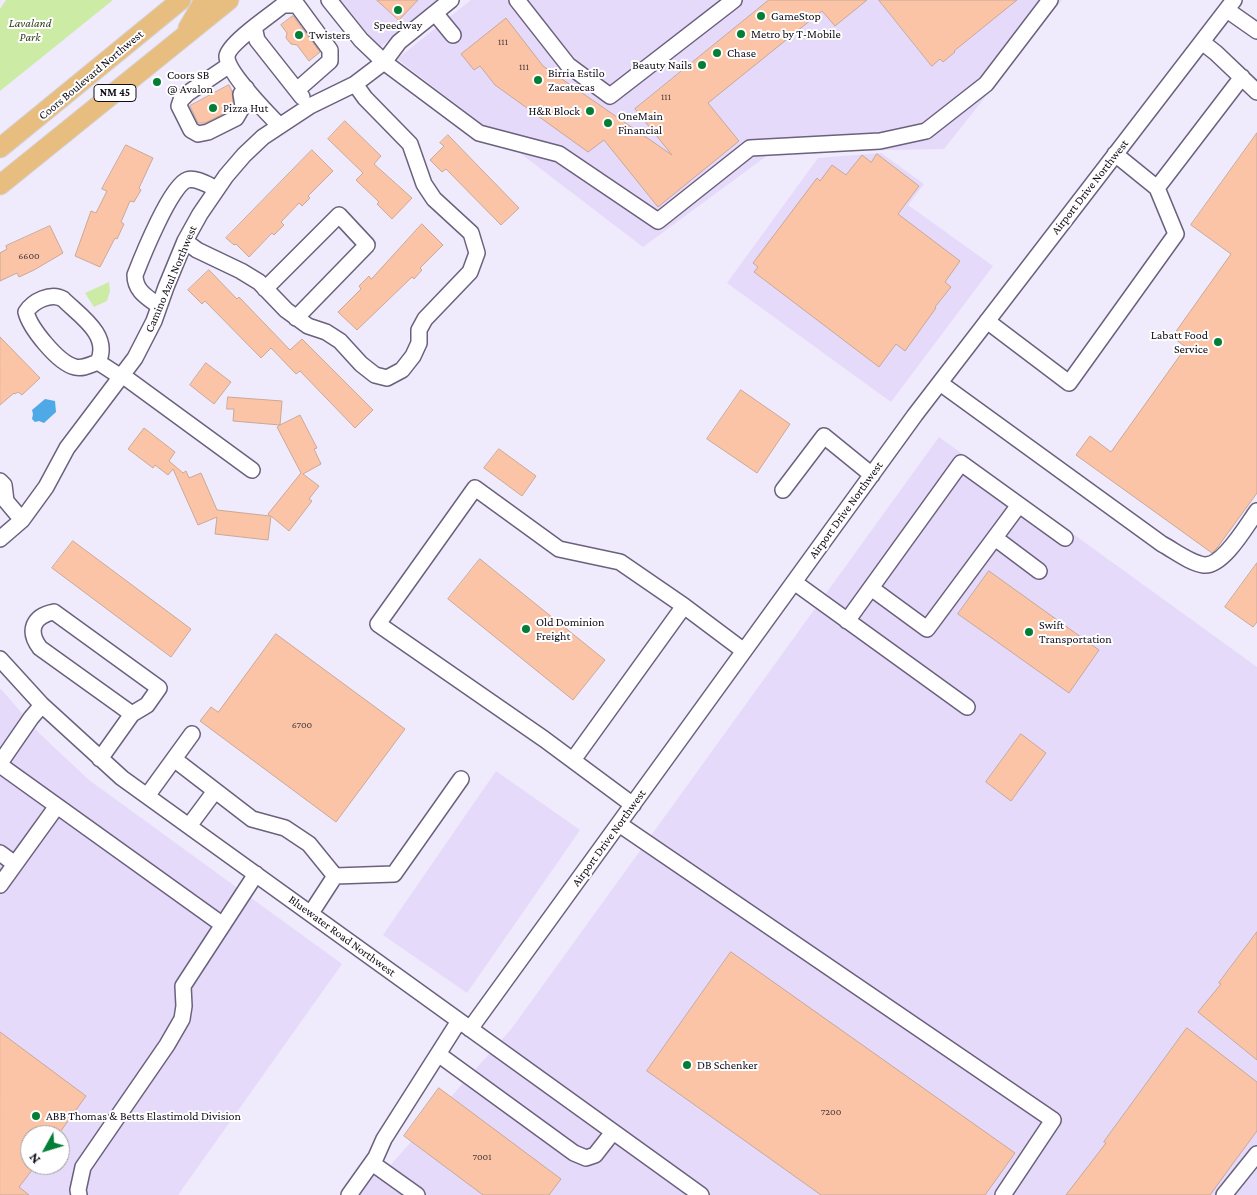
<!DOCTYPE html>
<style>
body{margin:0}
#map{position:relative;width:1257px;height:1195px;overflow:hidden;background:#f0eafd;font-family:"Crimson Pro",serif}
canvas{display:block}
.north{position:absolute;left:20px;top:1125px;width:50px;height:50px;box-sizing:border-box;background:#fff;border:1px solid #a09ea3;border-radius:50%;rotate:231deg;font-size:14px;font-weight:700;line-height:20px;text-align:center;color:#110d18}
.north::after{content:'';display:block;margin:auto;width:18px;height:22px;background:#037e35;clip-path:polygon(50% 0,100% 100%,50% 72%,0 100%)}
</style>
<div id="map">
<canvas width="1257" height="1195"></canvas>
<div class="north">N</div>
</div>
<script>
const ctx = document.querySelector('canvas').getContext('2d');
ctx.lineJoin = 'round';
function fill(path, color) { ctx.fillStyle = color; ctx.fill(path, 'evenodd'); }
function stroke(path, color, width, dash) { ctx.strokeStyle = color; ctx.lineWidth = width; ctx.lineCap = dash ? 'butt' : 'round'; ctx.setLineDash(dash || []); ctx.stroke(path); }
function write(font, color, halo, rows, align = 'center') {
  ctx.font = font + ' "Crimson Pro",serif'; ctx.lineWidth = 4; ctx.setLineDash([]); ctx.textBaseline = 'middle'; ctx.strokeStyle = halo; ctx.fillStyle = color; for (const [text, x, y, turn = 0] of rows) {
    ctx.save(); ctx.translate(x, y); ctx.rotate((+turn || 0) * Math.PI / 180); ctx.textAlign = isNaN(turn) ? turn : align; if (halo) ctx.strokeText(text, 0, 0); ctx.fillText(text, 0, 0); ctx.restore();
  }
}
fill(new Path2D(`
 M341 0H439L379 48Z
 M471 0H1062L944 149 772 152 643 247 397 59Z
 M881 153 924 184 908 205 993 266 891 402 727 283 818 158Z
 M939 437 1257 667V1195H356L372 1173 379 1178 512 1028Z
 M0 688 40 734 89 780 342 964 178 1195H0ZM30 1135H60V1165H30Z
 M496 771 580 830 467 993 383 935Z`), '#e5dafa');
fill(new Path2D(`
 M6 0H113L0 91V9Z
 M109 282 110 291 107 301 94 307 85 293Z`), '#cceca6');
fill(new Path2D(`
 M45 399 55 401 56 412 44 423 39 421 35 422 32 419 33 414 32 410Z`), '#4fa9e6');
const building = new Path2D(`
 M377 0H418L399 20Z
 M769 0H867L835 26 822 11 708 103 739 141 658 207 604 140 588 152 495 85 480 66 474 70 461 54 506 18 543 66 672 155 635 109Z
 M879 0H1017L954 51 955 52 943 62 940 59 932 66Z
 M293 16 320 52 309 61 297 45 291 44 286 38 287 33 281 25Z
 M229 85 232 91 233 104 229 111 205 123H198L190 106Z
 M345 121 381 156 374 164 412 198 392 219 377 204 379 202 356 180 363 173 328 139Z
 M1257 133V493L1217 548 1212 553 1076 455 1090 436 1111 452 1186 347 1172 337 1231 254 1191 225Z
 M448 135 519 208 501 225 446 169 442 172 430 160 444 146 440 143Z
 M126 145 153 158 139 188 141 190 134 202 130 201 121 222 124 224 117 239 115 238 100 267 75 256 91 211 96 213 107 191 102 189Z
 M312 150 333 171 308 196 310 198 302 206 299 203 281 222 284 225 274 235 272 233 249 257 236 244 234 245 226 238Z
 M877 154 919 186 898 214 960 261 945 282 951 287 935 307 936 308 905 351 896 344 879 367 754 272 758 267 753 263 817 178 820 181 832 165 846 175 862 155 871 162Z
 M422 224 443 245 420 268 422 270 414 279 412 277 357 330 338 312 361 289 359 286 369 276 371 279Z
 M50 226 63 253 34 270 19 277 17 273 0 281V253L7 249 6 246Z
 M209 270 237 299 239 297 290 350 302 339 373 410 355 428 300 371 296 374 271 348 261 358 205 301 202 304 188 290Z
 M0 337 40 378 22 395 18 392 15 394 14 393 0 405Z
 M206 363 231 382 214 404 190 385Z
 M741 390 790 424 757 473 707 439Z
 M228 397 282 401 280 425 300 415 317 448 314 449 321 464 303 474 319 486 309 499 312 501 289 531 271 516 268 540 215 534 217 517 198 525 173 469 168 475 155 465 153 468 128 449 144 428 175 452 169 461 183 473 186 471 189 478 201 473 217 510 270 516 268 514 301 473 277 427 280 425 233 421 234 409H227Z
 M499 449 536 476 522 496 484 468Z
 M73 541 191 629 171 657 52 568Z
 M480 559 605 660 573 700 448 599Z
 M1257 563V622L1253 627 1225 607Z
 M989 571 1099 650 1069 693 958 614Z
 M276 634 405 729 336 822 200 721 211 707 218 712Z
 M1021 734 1046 753 1011 801 986 782Z
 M1257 932V1060L1198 1012 1221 984 1219 983Z
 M731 952 1015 1153 985 1195H821L647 1071Z
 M1187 1028 1257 1082V1131L1234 1162 1210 1195H1066L1106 1143 1104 1142Z
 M0 1032 86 1096 58 1135H30V1165H36L19 1187 29 1195H0Z
 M439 1088 561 1179 549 1195H483L404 1136Z`);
fill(building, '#fbc4a7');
stroke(building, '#c9a897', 1);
const minor = new Path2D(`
 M329 0 361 40 384 62 479 133 559 154 658 221 750 148 880 141 926 131 986 84 1050 0
 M517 0 568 65 610 96 734 0
 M1227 10 1257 31
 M435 13 453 35
 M254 27 257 40 302 97
 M1202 42 1216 53 1257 92
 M228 66 188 93 181 100 179 106 191 130 198 134 208 132 236 118 243 106 241 94 246 88
 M280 126C268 114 226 71 227 56 229 43 272 14 283 5H297L330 50V61L297 90
 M1115 154 1157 188 1242 77
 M185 241 197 250 241 271 259 282 286 310 308 326 326 332 340 341 361 364 375 375 387 378 402 370 413 356 419 343V330L425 319 470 272 477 253 471 233 434 199 424 184 410 144 365 98 355 84
 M265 289 339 215 367 245 296 318
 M159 306C147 297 135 291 135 275 142 257 171 185 187 180 196 177 208 185 217 189
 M987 321 1069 383 1176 234 1157 188
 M98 362C111 335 80 316 63 299 51 292 33 301 26 312 30 328 58 363 75 367 83 369 90 365 98 362L121 377
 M122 375 252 470
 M940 383 1162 544C1175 551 1190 563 1204 565 1223 567 1247 525 1257 511
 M0 481 4 485 6 501 22 520
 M783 490 824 436 872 475
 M995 538 1039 571
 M0 539 22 520 46 487 67 448 135 358 154 321 166 287 185 241 200 214 226 176 244 155 263 137 310 106 355 84 384 62 399 42 451 0
 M794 582 967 707
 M871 588 927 629 1019 505
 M847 621 961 463 1065 538
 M0 659 42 705 122 778 701 1195
 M100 759 132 714 147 705 159 688 54 612C33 616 27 631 40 648L132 714
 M174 759 252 819 285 828 309 844 335 876 311 913
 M573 760 684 606
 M0 763 31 718 42 705
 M0 765 223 925
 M147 796 192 734
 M633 805 544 739 378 624 475 488 559 549 620 562 684 606 744 651
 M619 824 1053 1120 1003 1195
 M189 826 215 791
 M0 853 15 864
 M335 876 394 874 461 779
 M0 885 57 806
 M470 1029 915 415 1234 0
 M438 1054 574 1153 586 1158 595 1155 613 1132
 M372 1163 417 1195
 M79 1195 78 1190 83 1167 167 1045 182 1019 184 1006 183 986 256 874
 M349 1195 376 1157 384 1139 459 1021
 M1224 1195 1257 1154`);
const major = new Path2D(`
 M188 28 202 4 207 0
 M0 148 181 0
 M0 185 229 0`);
stroke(minor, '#6b617d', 18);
stroke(major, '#d4d3d5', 21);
stroke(minor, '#fff', 15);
stroke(major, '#e7be80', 19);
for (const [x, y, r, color] of [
 [398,10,5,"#037e35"],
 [761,16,5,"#037e35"],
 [741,34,5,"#037e35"],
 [299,35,5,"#037e35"],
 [717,53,5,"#037e35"],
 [702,65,5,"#037e35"],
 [538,80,5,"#037e35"],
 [157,82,5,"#037e35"],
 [213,108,5,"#037e35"],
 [590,111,5,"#037e35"],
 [608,123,5,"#037e35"],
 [1218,342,5,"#037e35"],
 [526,629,5,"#037e35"],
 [1029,632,5,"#037e35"],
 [687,1065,5,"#037e35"],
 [36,1116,5,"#037e35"]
]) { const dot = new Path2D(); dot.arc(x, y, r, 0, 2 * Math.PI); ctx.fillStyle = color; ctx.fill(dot); stroke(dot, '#fff', 2); }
write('10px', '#4c3b3c', null, [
 ["111",503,42],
 ["111",524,67],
 ["111",666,97],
 ["6600",29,256],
 ["6700",302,725],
 ["7200",831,1112],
 ["7001",482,1157]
]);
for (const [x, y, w] of [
 [115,93,42]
]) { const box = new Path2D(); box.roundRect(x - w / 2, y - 8.5, w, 17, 4); ctx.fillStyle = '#fff'; ctx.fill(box); stroke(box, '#110d18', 1); }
write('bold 11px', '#110d18', null, [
 ["NM 45",115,93]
]);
write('12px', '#110d18', '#fff', [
 ["GameStop",771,16],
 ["Speedway",398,25,"center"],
 ["Metro by T-Mobile",751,34],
 ["Twisters",309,35],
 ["Chase",727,53],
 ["Beauty Nails",692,65,"right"],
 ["Birria Estilo",548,73],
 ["Zacatecas",548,87],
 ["Coors SB",167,75],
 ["@ Avalon",167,89],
 ["Pizza Hut",223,108],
 ["H&R Block",580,111,"right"],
 ["OneMain",618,116],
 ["Financial",618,130],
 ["Labatt Food",1208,335,"right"],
 ["Service",1208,349,"right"],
 ["Old Dominion",536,622],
 ["Freight",536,636],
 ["Swift",1039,625],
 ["Transportation",1039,639],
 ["DB Schenker",697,1065],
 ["ABB Thomas & Betts Elastimold Division",46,1116]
], 'left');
write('italic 12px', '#2f3e1a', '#fff', [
 ["Lavaland",30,23],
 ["Park",30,37]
]);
write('12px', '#110d18', '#fff', [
 ["Coors Boulevard Northwest",91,75,-40],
 ["Airport Drive Northwest",1090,187,-52],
 ["Camino Azul Northwest",171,279,-67],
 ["Airport Drive Northwest",846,510,-54],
 ["Airport Drive Northwest",609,838,-54],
 ["Bluewater Road Northwest",342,936,36]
]);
</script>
